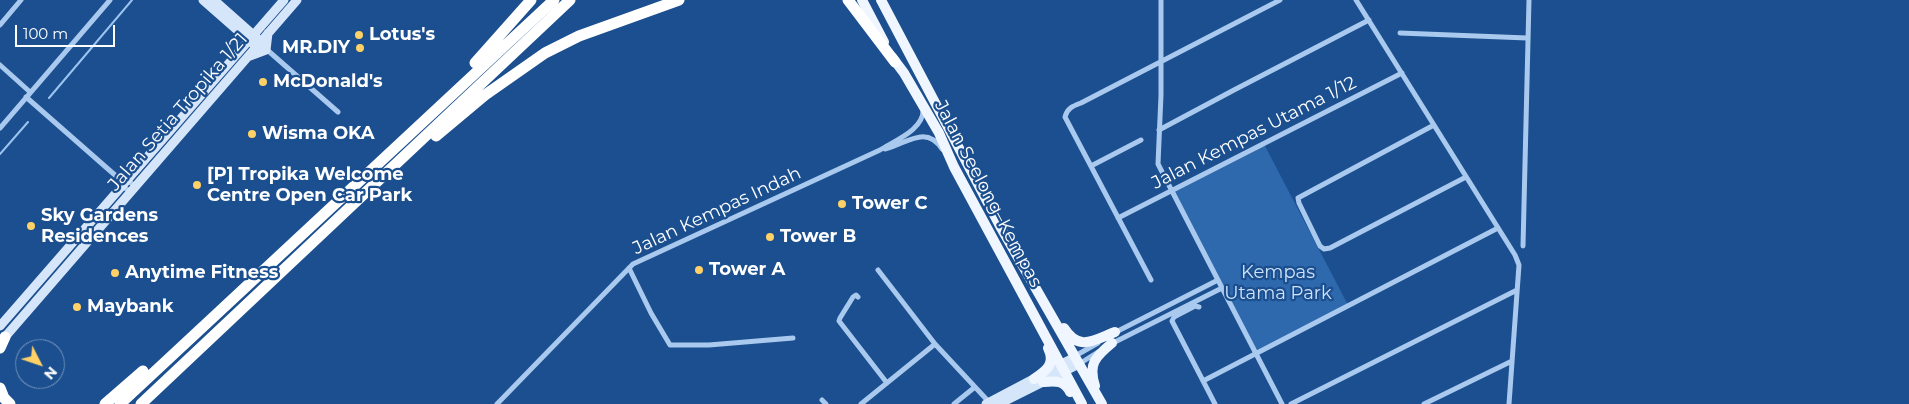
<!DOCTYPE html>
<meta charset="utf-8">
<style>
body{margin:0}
#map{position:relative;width:1909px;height:404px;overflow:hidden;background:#1b4f8f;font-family:Montserrat,sans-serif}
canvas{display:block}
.north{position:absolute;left:15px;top:339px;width:50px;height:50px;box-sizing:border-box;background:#1b4f8f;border:1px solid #7695bc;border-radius:50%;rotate:131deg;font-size:14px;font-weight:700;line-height:20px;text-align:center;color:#fff}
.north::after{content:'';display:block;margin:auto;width:18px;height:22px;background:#ffd166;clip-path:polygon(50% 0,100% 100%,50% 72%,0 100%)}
.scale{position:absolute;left:15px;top:25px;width:100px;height:22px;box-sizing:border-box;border:2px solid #fff;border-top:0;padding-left:6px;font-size:15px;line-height:18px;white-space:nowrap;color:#fff;-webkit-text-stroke:4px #1b4f8f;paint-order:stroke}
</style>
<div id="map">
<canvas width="1909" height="404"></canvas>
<div class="north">N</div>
<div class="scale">100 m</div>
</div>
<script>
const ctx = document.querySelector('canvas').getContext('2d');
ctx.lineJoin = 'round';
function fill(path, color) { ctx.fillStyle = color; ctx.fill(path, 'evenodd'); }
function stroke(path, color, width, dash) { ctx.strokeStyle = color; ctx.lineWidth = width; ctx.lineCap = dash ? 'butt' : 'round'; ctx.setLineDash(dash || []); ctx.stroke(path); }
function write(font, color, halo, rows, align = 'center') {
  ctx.font = font + ' Montserrat,sans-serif'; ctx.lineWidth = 4.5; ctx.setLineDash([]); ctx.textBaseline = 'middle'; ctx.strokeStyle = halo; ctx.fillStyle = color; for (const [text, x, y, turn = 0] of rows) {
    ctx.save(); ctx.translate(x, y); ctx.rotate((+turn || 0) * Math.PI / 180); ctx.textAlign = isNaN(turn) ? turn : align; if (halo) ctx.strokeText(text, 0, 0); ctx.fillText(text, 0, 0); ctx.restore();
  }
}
fill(new Path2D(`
 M1264 144 1348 305 1256 353 1171 190Z`), '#2e69ad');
stroke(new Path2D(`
 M49 98 132 0
 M0 154 28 122`), '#9cc4f0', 2);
stroke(new Path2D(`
 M1161 0V95L1158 164 1282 404
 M1356 0 1515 255 1519 265 1509 404
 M0 25 21 0
 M1400 33 1527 38
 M265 48 338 112
 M0 65 30 92
 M26 97 116 176
 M1434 125 1298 198 1299 203 1320 246 1324 249 1330 248 1466 177
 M0 128 110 0
 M1159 130 1234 90 1369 20
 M885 149C906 144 926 124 942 149
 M1091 166 1141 140
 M116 176H122L135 186
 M116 176 118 182 130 192
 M1118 218 1402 73
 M1523 246 1529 0
 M629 268 651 313 670 345H709L793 338
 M878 270 935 344 989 402
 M1151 280 1065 117C1067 108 1073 106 1081 103L1280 0
 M858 297 856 295 853 297 840 318 839 321 887 383
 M1199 307 1195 306 1174 317 1172 321 1215 404
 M1114 333 1218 280
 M1111 344 1222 288
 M1075 356 1098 343
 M1079 364 1098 352
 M1203 381 1498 228
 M822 400 826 404
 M497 404 633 264 880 150C894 141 925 129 923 109
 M861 404 935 344
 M954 404 975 387
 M1291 404 1517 290
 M1424 404 1512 361`), '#a9c9ee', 5);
stroke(new Path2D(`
 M203 0 252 43
 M214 0 257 38
 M250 56 266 50 268 33
 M0 326 284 0
 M5 337 297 0
 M986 404 1075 357
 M999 404 1079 364`), '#d6e6fa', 9);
stroke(new Path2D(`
 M862 0 884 42
 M881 0 1000 226 1102 404
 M892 57 904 73 939 133 954 167 1082 404
 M1064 328C1079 352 1094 340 1115 332
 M1034 379C1046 371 1056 364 1048 348
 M1043 382C1056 381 1064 380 1070 392
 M1095 386C1088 364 1095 357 1112 343`), '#f0f6ff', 10);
stroke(new Path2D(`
 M848 0 895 62
 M475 63 531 0
 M436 136 485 95 545 53 579 36 679 0
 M0 348 5 337
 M0 388 4 398 10 404
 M105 404 143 371
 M120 404 554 0
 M141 404 570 0`), '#fff', 11);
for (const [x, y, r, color] of [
 [359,35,5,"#ffd166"],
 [360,48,5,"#ffd166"],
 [263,82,5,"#ffd166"],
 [252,134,5,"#ffd166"],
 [197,185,5,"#ffd166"],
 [842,204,5,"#ffd166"],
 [31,226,5,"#ffd166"],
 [770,237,5,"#ffd166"],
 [699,270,5,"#ffd166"],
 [115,273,5,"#ffd166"],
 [77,307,5,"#ffd166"]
]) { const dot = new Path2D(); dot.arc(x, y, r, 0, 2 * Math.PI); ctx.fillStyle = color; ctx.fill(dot); stroke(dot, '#1b4f8f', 2); }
write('bold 18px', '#fff', '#1b4f8f', [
 ["Lotus's",369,35],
 ["MR.DIY",350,48,"right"],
 ["McDonald's",273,82],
 ["Wisma OKA",262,134],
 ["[P] Tropika Welcome",207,175],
 ["Centre Open Car Park",207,196],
 ["Tower C",852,204],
 ["Sky Gardens",41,216],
 ["Residences",41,237],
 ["Tower B",780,237],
 ["Tower A",709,270],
 ["Anytime Fitness",125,273],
 ["Maybank",87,307]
], 'left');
write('18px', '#fff', '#1b4f8f', [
 ["Jalan Setia Tropika 1/21",178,112,-49],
 ["Jalan Kempas Utama 1/12",1254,133,-27],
 ["Jalan Seelong–Kempas",988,194,62],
 ["Jalan Kempas Indah",717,211,-25]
]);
write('18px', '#cfe3fa', '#1b4f8f', [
 ["Kempas",1278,273],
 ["Utama Park",1278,294]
]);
</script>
